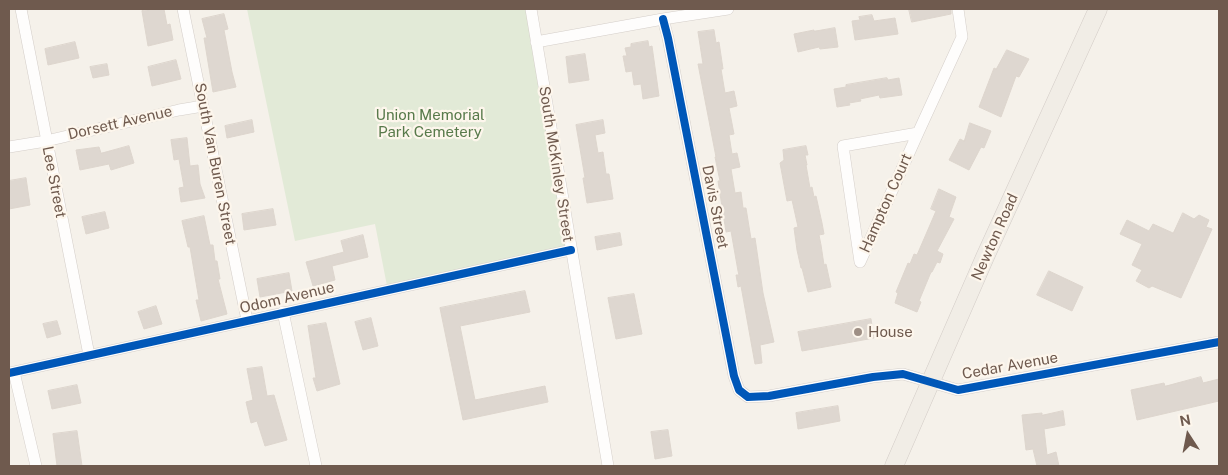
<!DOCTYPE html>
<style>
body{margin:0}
#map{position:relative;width:1228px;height:475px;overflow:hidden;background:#f5f1ea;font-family:"Public Sans",sans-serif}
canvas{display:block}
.frame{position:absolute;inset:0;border:10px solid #6f5a4e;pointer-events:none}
.north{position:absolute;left:1163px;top:410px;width:50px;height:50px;-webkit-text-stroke:4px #fdf6ec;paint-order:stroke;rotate:349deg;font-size:14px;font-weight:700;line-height:20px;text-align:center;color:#6f5a4e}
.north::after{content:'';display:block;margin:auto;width:18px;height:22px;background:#6f5a4e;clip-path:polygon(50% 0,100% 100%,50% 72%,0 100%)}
</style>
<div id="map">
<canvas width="1228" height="475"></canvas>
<div class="frame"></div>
<div class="north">N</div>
</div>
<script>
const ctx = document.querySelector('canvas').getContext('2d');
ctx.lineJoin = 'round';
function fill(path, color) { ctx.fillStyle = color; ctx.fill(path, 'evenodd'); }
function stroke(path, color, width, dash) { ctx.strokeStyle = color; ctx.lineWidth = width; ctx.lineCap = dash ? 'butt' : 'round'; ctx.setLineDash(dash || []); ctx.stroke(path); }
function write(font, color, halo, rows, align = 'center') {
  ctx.font = font + ' "Public Sans",sans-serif'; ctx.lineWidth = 4.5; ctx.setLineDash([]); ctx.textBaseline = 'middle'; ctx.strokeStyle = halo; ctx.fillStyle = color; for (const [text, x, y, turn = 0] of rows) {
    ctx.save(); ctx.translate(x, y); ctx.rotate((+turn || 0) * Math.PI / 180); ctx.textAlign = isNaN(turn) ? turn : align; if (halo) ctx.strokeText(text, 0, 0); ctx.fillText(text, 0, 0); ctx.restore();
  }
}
fill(new Path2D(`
 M247 9H526L567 247 387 286 375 224 295 241Z`), '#e2ead7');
const building = new Path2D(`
 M152 9H164L167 25 170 24 173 40 148 46 142 11Z
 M909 9H951V14L912 22Z
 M224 14 228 29 224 30 232 72 236 87 213 92 204 38H207L202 19Z
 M872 15 874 21 895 18 898 34 855 40 852 21 860 20 859 17Z
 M835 28 838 47 820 49 819 47 798 52 794 34 814 30V31Z
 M714 30 716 43 719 42 723 69H721L725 93 734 91 737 106 729 108 734 134 729 135 732 154 737 153 740 167 731 169 735 193 741 192 743 208H746L751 239 755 238 763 293 774 342 760 345 762 363 755 364 741 286 738 287 736 275H739L738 271 731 231 726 232 718 181H720L715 157H716L698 64H703L698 32Z
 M648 41 649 47 652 46 659 96 643 99 641 84 634 85 632 71 626 72 623 56H627L625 48 631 47V44Z
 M75 42 79 58 48 65 45 49Z
 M1007 50 1029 59 1019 77 1016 76 1001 117 979 107 994 68 996 69Z
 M585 54 589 80 569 83 566 57Z
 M176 60 181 79 152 86 148 67Z
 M107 64 109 75 93 78 90 67Z
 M887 78 888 80 899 78 902 95 880 98 879 95 860 99 861 101 849 103 850 105 837 107 834 89 846 87V85Z
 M252 120 254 132 227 138 225 126Z
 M603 120 605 133 595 135 598 153 603 152 606 174H609L613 199 587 203 583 178H585L576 125Z
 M970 123 991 131 984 148 981 147 969 170 949 160 960 139 964 141Z
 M187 138 190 166 198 165 200 184 205 198 181 202 179 188 184 187 179 159 174 160 171 140Z
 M129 146 134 163 111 170 109 164 80 170 76 150 99 147 101 153Z
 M806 146 808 155H805L807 165H806L810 188 812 187 814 197 816 196 822 223 824 234 819 235 821 245 824 265 826 264 831 287 808 292 802 268H801L797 250 794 228 798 227 792 200 787 201 780 163 784 160 783 150Z
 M26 178 30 205 9 209V181Z
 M939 189 956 197 949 217 954 219 937 251 943 254 940 263 937 262 932 272H931L919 301 921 302 917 312 895 303 898 293 896 292 908 263 910 264 914 254 917 255 936 211 931 209Z
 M273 209 276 225 244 230 242 214Z
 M105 212 109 228 86 234 82 217Z
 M1183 213 1194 219 1199 215 1209 220 1206 227 1212 229 1181 298 1152 286 1149 288 1136 281 1142 270 1132 265 1142 244 1120 234 1127 220 1149 231 1153 224 1173 233Z
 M204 216 210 245H213L215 261H217L220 279H218L227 314 201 321 196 300H199L190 247H188L182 221Z
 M620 233 622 245 597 250 595 237Z
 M363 235 368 257 332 266 335 280 313 286 306 262 344 252 341 241Z
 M1049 271 1083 287 1072 311 1037 295Z
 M289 273 292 291 260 297 257 279Z
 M525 291 530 312 460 326 475 400 545 386 548 402 463 420 440 308Z
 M634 294 642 334 616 339 608 298Z
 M156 306 162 324 144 329 138 312Z
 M371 318 378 346 363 350 355 322Z
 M871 319 874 338 802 351 798 332Z
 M57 321 61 334 47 338 43 324Z
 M326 323 340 384 317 391 313 378H316L308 326Z
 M262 367 267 396 274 395 287 440 265 446 257 421 251 423 246 402 253 400 247 369Z
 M1201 377 1203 383 1219 379V401L1137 420 1131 390 1164 383 1165 386Z
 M77 385 81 403 52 409 48 391Z
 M838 406 840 421 798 429 796 413Z
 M1063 411 1065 425 1044 429 1047 455 1056 452 1059 466H1037L1033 449 1026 450 1022 415 1042 413V415Z
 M668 430 672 456 655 459 651 432Z
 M77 431 82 466H57L53 434Z`);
fill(building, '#ded7d0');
stroke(building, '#ddd5cd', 1);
const minor = new Path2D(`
 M21 9 89 355
 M183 9 247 320
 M531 9 608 466
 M663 19 668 38 734 376 739 390 748 397 769 396 873 377 903 374 958 390 1219 342
 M536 42 663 19 728 9
 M918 133 860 262 843 146Z
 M918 133 962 37 958 9
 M9 147 46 141 179 110 203 106
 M283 312 316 466
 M14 372 36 466
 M9 373 571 250`);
const primary = new Path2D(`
 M894 466 985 257 1098 9`);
stroke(minor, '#d4cec9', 12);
stroke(primary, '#d3ccc7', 19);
stroke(minor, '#fefdfc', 11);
stroke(primary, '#f1ede6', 18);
stroke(new Path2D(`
 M663 19 668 38 734 376 739 390 748 397 769 396 873 377 903 374 958 390 1219 342
 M9 373 571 250`), '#0057b8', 8);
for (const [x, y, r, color] of [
 [858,332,5,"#9e8f85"]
]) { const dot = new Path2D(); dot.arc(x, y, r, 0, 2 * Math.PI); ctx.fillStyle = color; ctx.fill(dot); stroke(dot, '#fdf6ec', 2); }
write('15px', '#587a4b', '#fdf6ec', [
 ["Union Memorial",430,115],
 ["Park Cemetery",430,132]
]);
write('15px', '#6f5a4e', '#fdf6ec', [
 ["Dorsett Avenue",120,123,-13],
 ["South Van Buren Street",215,164,79],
 ["South McKinley Street",556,164,81],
 ["Lee Street",54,182,79],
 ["Hampton Court",886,203,-66],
 ["Davis Street",715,207,79],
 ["Newton Road",995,237,-66],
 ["Odom Avenue",287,298,-13],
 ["Cedar Avenue",1010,366,-10]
]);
write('15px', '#6f5a4e', '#fdf6ec', [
 ["House",868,332]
], 'left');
</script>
